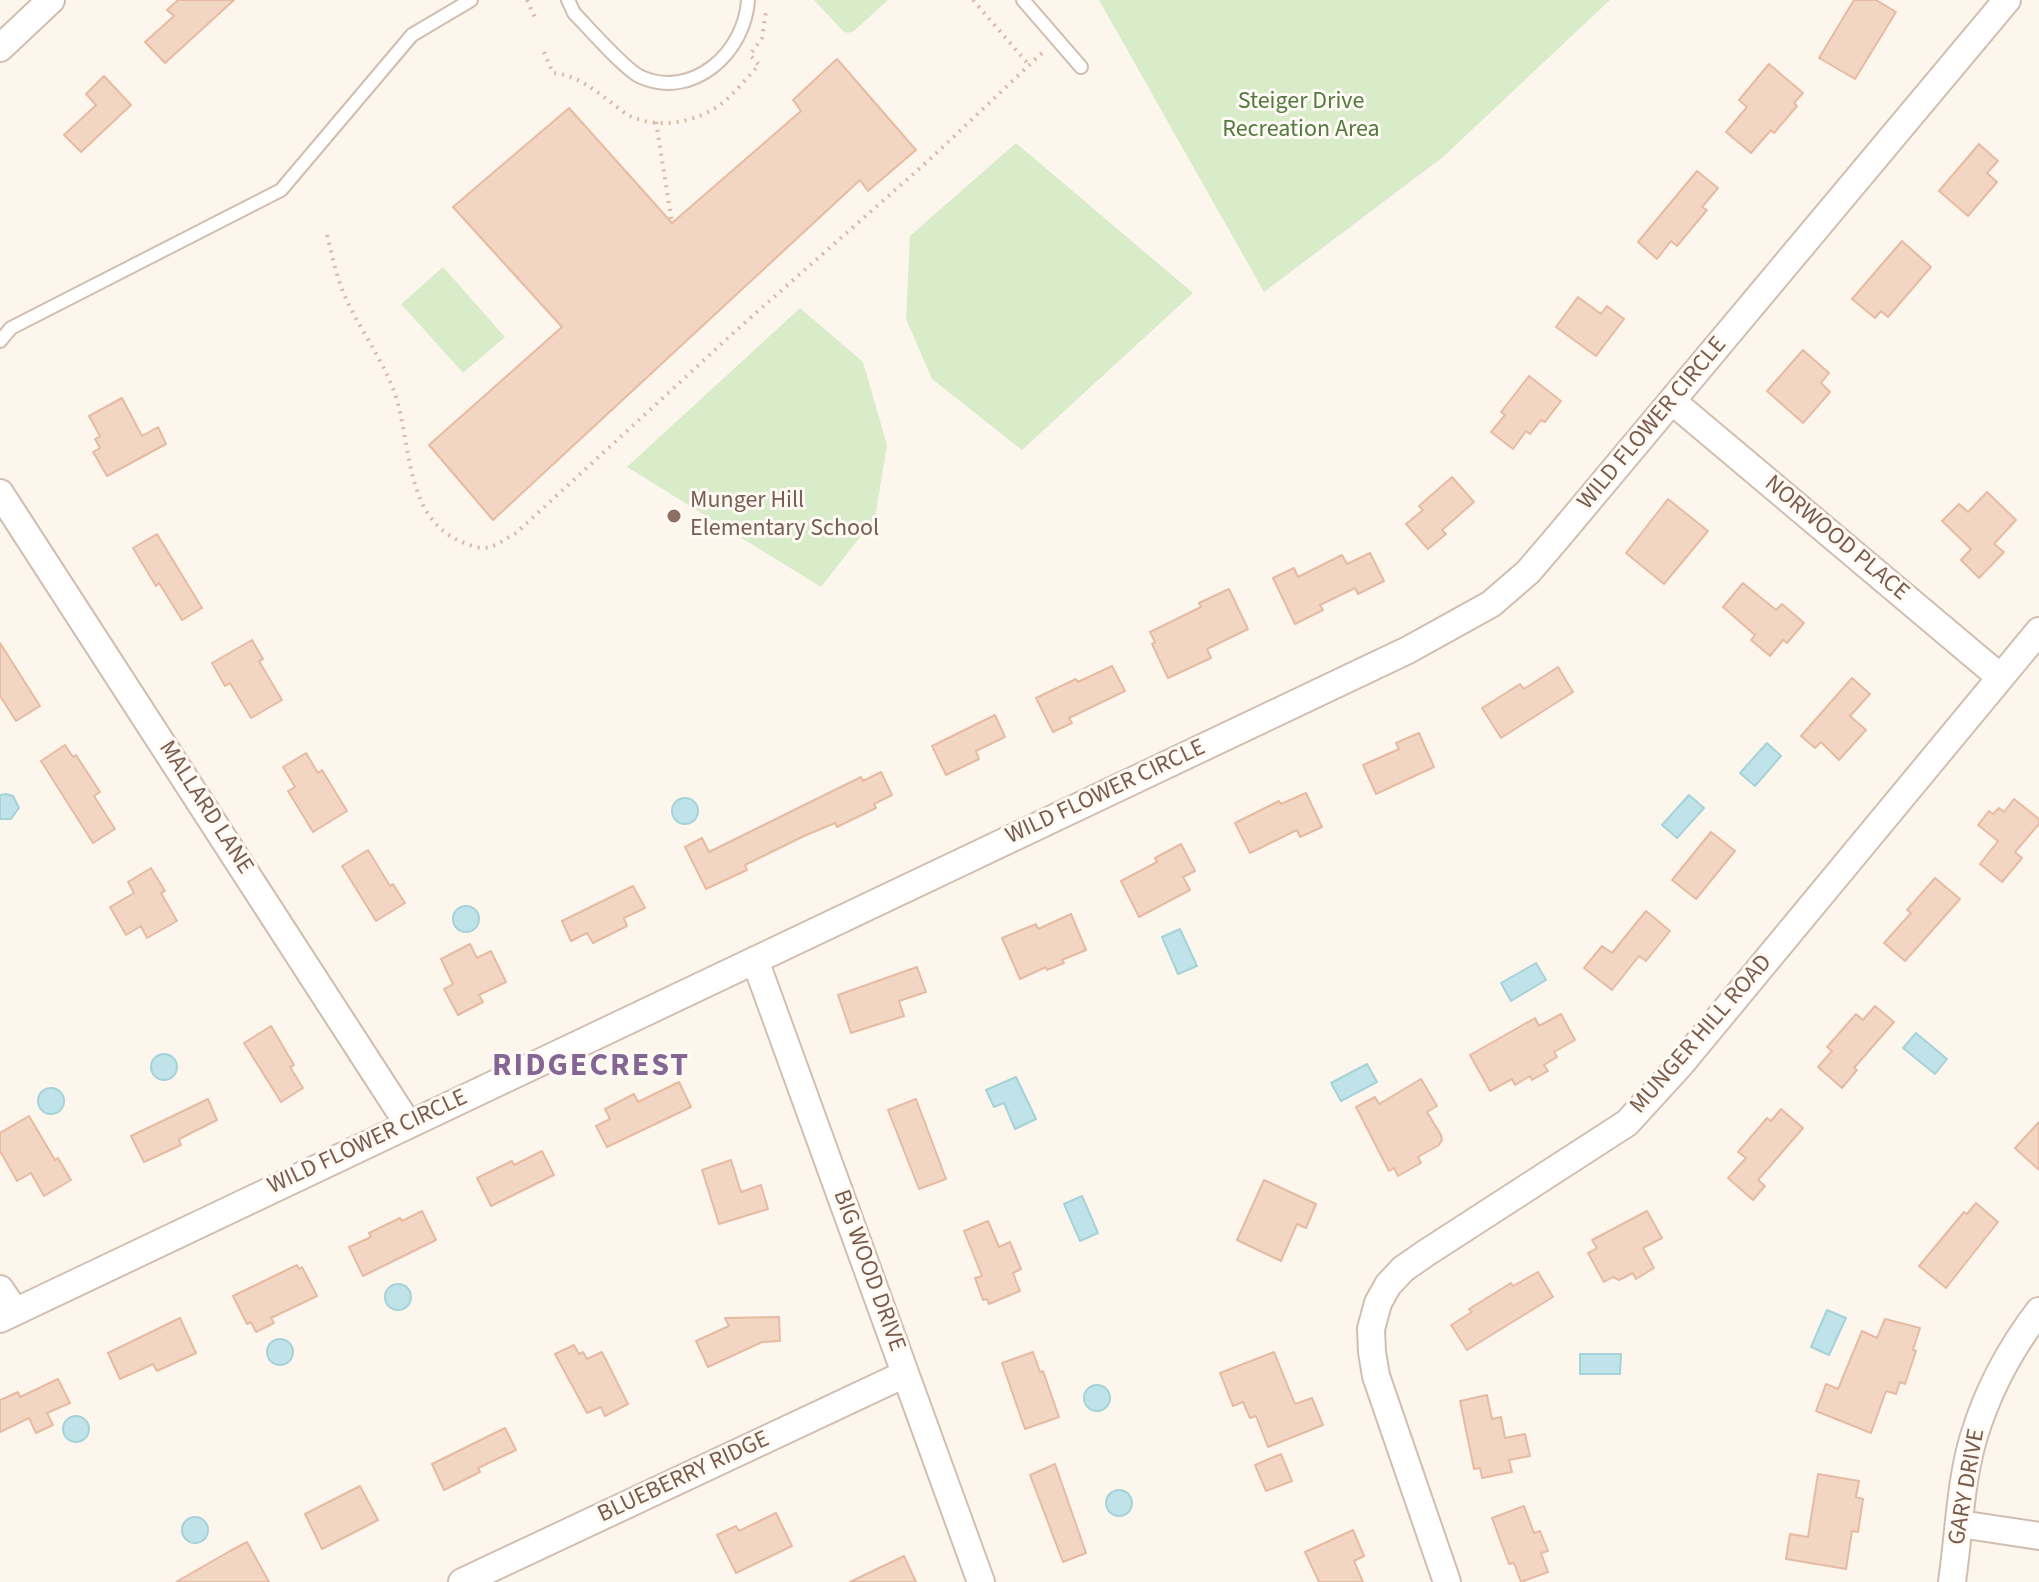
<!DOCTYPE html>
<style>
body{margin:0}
canvas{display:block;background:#fdf6ec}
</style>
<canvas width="2039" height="1582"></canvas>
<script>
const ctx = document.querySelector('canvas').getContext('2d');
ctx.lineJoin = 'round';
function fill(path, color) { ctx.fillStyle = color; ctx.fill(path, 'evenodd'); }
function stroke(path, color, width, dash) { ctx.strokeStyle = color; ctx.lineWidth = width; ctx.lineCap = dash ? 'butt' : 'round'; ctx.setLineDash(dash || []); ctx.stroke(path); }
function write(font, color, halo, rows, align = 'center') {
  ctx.font = font + ' "Source Sans 3",sans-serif'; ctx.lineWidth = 6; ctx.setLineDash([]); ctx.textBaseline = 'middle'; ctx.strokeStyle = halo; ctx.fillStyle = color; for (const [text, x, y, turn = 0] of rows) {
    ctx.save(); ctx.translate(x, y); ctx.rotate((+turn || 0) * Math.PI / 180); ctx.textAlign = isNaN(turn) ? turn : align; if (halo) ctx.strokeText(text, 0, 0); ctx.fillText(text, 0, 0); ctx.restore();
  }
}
fill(new Path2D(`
 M814 0H888L854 31 848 33 843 31Z
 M1099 0H1610L1443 157 1264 292Z
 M1016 143 1193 293 1022 450 932 379 906 319 910 236Z
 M443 267 505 337 463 373 401 304Z
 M800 308 863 362 887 445 875 518 821 587 627 467Z`), '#d8ecc9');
const water = new Path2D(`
 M1767 743 1781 756 1755 786 1740 773Z
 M6 794 13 796 19 808 11 819H0V795Z
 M1689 795 1704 808 1677 838 1662 825Z
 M672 811a13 13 0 1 1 26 0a13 13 0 1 1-26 0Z
 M453 919a13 13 0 1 1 26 0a13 13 0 1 1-26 0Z
 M1180 929 1197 966 1178 974 1162 937Z
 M1536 963 1546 980 1511 1001 1501 983Z
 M1916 1033 1947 1059 1935 1074 1903 1048Z
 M151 1067a13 13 0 1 1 26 0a13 13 0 1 1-26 0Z
 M1367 1064 1377 1082 1341 1101 1331 1083Z
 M1016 1077 1036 1119 1015 1129 1004 1103 994 1107 986 1090Z
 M38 1101a13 13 0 1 1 26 0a13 13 0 1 1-26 0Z
 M1082 1196 1098 1233 1080 1241 1064 1204Z
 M385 1297a13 13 0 1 1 26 0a13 13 0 1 1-26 0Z
 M1827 1310 1846 1318 1829 1355 1811 1347Z
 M267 1352a13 13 0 1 1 26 0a13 13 0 1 1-26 0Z
 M1580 1354H1621L1620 1374H1580Z
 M1084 1398a13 13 0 1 1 26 0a13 13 0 1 1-26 0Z
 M63 1429a13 13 0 1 1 26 0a13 13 0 1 1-26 0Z
 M1106 1503a13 13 0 1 1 26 0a13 13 0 1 1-26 0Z
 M182 1530a13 13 0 1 1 26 0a13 13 0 1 1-26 0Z`);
fill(water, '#bfe3e8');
stroke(water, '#a5d3da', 2);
const building = new Path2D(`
 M178 0H234L165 63 145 42 174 16 167 10Z
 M1854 0H1876L1896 12 1855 79 1819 58Z
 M837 59 916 150 868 191 860 180 493 520 429 445 562 327 453 207 569 108 672 223 801 111 793 100Z
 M1769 64 1803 93 1794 103 1797 106 1774 133 1771 130 1751 153 1726 132 1747 107 1739 100Z
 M104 76 131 105 81 152 64 135 96 105 86 94Z
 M1979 144 1998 161 1987 173 1997 182 1968 216 1939 191Z
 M1697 171 1718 188 1702 207 1707 210 1677 246 1671 241 1657 259 1638 242Z
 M1902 241 1931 267 1888 317 1881 311 1875 318 1852 299Z
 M1578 297 1601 314 1607 306 1624 319 1596 356 1556 327Z
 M1803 350 1829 373 1821 383 1830 392 1803 423 1767 391Z
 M1529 376 1561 401 1545 422 1541 420 1530 434 1526 431 1513 449 1491 432 1505 415 1501 412Z
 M122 398 142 436 158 427 166 444 107 476 93 452 100 448 95 439 100 436 89 416Z
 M1452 477 1474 502 1442 530 1446 534 1428 549 1406 524 1423 510 1419 506Z
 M1987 492 2016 520 1994 544 2004 552 1979 578 1961 560 1971 549 1942 521 1959 504 1968 512Z
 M1668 499 1708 531 1664 584 1626 553Z
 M157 534 202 608 182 620 159 583 156 586 133 548Z
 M1370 553 1384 581 1358 594 1355 588 1320 605 1323 610 1295 624 1273 578 1294 568 1298 577 1342 555 1347 564Z
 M1743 583 1776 610 1782 604 1804 623 1787 643 1783 640 1770 656 1751 640 1755 635 1723 607Z
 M1229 589 1248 629 1207 649 1211 658 1168 678 1152 644 1155 642 1150 632 1201 607 1199 603Z
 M252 640 263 659 259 661 282 700 251 718 230 683 225 686 212 663Z
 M0 643 40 706 16 721 0 696Z
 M1112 666 1125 691 1069 718 1072 723 1053 732 1036 698 1076 679 1078 682Z
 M1558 667 1573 692 1501 738 1482 708 1520 684 1524 689Z
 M1852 678 1870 694 1850 716 1866 730 1839 760 1821 742 1815 748 1801 736Z
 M995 715 1005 737 976 751 979 759 946 775 932 746Z
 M1419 733 1434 767 1376 794 1363 765 1399 749 1396 743Z
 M65 745 73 757 76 755 100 792 94 796 115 829 93 843 41 761Z
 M306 753 318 773 322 770 347 811 313 832 288 791 295 787 283 767Z
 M881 772 892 795 874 804 876 808 837 827 835 823 804 836 745 865 747 870 706 889 685 847 702 838 709 852 861 777 863 781Z
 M1306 793 1322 827 1300 837 1297 830 1250 853 1235 823 1279 801 1281 804Z
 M2014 799 2039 819V824L2015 852 2022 858 2002 882 1980 864 1998 841 1978 825 1989 811 1993 814 1999 808 2004 812Z
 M1711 832 1735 851 1696 899 1672 880Z
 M1181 844 1195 871 1183 877 1190 890 1139 917 1121 881 1157 862 1155 858Z
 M368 850 390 886 393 884 405 903 376 921 342 866Z
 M151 868 165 891 161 893 177 921 147 938 141 926 126 935 110 907 134 893 128 882Z
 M1935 878 1960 899 1905 961 1884 943 1911 913 1907 910Z
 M633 886 645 908 624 918 627 926 593 943 587 933 571 941 562 921Z
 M1646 911 1670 931 1646 961 1639 956 1612 990 1584 968 1602 946 1612 953Z
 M1071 914 1086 950 1062 960 1064 963 1047 970 1046 967 1020 979 1002 938 1036 924 1038 929Z
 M470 944 477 958 491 951 506 982 479 995 483 1002 458 1015 444 989 453 984 441 959Z
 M917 967 926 992 899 1001 904 1016 851 1033 838 995Z
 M1875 1006 1894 1022 1854 1068 1857 1070 1842 1088 1818 1067 1832 1051 1827 1047 1856 1014 1863 1020Z
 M1561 1014 1575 1040 1554 1052 1557 1057 1544 1065 1548 1071 1532 1080 1530 1076 1515 1085 1512 1079 1490 1091 1470 1055 1535 1018 1539 1026Z
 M271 1026 294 1065 290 1067 303 1088 281 1102 244 1043Z
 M1421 1079 1437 1106 1427 1112 1441 1135 1442 1140 1439 1145 1418 1157 1421 1163 1398 1176 1394 1168 1389 1171 1356 1107 1375 1097 1379 1104Z
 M679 1082 691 1107 607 1147 596 1126 610 1119 605 1109 634 1094 638 1102Z
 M208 1099 217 1120 179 1139 181 1145 144 1162 131 1136Z
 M916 1099 946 1179 919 1189 888 1110Z
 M1781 1109 1803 1128 1758 1180 1765 1186 1753 1200 1728 1178 1746 1158 1738 1152 1767 1118 1771 1121Z
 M29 1116 55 1160 58 1158 71 1180 44 1196 31 1173 17 1181 0 1151V1133Z
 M2039 1122V1170L2015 1148Z
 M542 1151 554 1175 491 1206 477 1178 512 1161 514 1165Z
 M731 1160 741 1192 761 1185 768 1209 719 1224 702 1170Z
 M1264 1180 1316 1204 1306 1228 1297 1224 1281 1261 1237 1240Z
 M1976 1203 1998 1222 1946 1288 1919 1266 1964 1212 1967 1214Z
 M422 1211 436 1240 363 1276 349 1247 371 1237 369 1233 400 1218 402 1221Z
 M1647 1211 1662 1238 1643 1248 1654 1268 1636 1279 1633 1273 1619 1280 1613 1277 1604 1282 1588 1253 1597 1248 1592 1240Z
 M988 1221 999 1247 1010 1242 1021 1269 1013 1273 1020 1291 989 1304 987 1299 983 1300 975 1278 982 1276 964 1231Z
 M297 1265 299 1269 302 1267 317 1296 271 1318 274 1323 256 1332 251 1322 247 1324 233 1296Z
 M1538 1272 1553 1297 1467 1350 1451 1325 1472 1312 1469 1309 1511 1283 1513 1286Z
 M779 1317 780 1341 762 1342 708 1367 696 1341 729 1326 725 1318Z
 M180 1318 196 1353 157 1371 153 1364 120 1379 108 1353Z
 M1885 1319 1920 1328 1913 1350 1916 1351 1905 1384 1900 1382 1896 1394 1886 1391 1871 1433 1816 1411 1826 1384 1838 1389 1862 1331 1877 1338Z
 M574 1345 579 1354 583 1352 587 1359 602 1352 628 1404 605 1416 601 1407 587 1413 555 1354Z
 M1033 1352 1040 1372 1043 1371 1059 1417 1025 1429 1002 1363Z
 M1274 1352 1295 1404 1312 1398 1323 1425 1268 1447 1256 1416 1250 1418 1243 1402 1233 1406 1220 1373Z
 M58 1379 70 1403 47 1413 53 1425 36 1433 29 1418 0 1432V1400L18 1392 20 1397Z
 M1487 1395 1492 1419 1501 1417 1505 1438 1525 1434 1530 1456 1509 1460 1512 1472 1482 1478 1480 1468 1474 1469 1460 1401Z
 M505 1428 516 1450 478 1468 480 1472 444 1490 432 1464Z
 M1281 1454 1292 1481 1266 1491 1255 1465Z
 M1055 1464 1086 1553 1063 1562 1030 1475Z
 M1818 1474 1859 1481 1856 1497 1863 1499 1858 1532 1852 1531 1846 1569 1786 1559 1790 1534 1808 1537Z
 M360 1486 378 1520 322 1549 305 1514Z
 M1524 1506 1534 1533 1540 1531 1548 1551 1541 1553 1548 1572 1521 1582 1514 1563 1509 1564 1492 1518Z
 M776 1513 792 1546 736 1573 717 1535 736 1526 739 1531Z
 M1353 1530 1364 1556 1354 1561 1363 1582H1319L1305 1552Z
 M247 1542 269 1582H176L230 1551Z
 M904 1556 916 1582H850Z`);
fill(building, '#f3d5c3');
stroke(building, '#e6bba3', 2);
const service = new Path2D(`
 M568 0 574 13C587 26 626 71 641 77 693 100 745 52 748 0
 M1023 0 1081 67
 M0 341 11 328 281 190 412 35 471 0`);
const minor = new Path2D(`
 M0 48 51 0
 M1672 401 2000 677
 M0 493 408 1124
 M755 960 981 1582
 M0 1289 15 1311
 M0 1319 1408 650 1491 604 1528 572 1558 537 2007 0
 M1960 1524 2039 1536
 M462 1582 905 1374
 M1447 1582 1376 1376 1372 1352 1371 1329 1378 1303 1388 1285 1403 1269 1426 1253 1627 1123 1680 1065 2039 631
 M1952 1582C1959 1534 1960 1482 1974 1436 1988 1390 2010 1349 2039 1311`);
stroke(service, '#d1beb0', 16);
stroke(minor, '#d1beb0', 30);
stroke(new Path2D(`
 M527 0 537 22
 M973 0 1029 65
 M544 52 553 73C577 75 593 89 612 103 618 108 625 114 632 117 662 130 701 121 725 101 737 90 748 77 759 65L750 55 762 38 766 12
 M656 122 672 223
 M327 235C333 259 338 284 349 305 363 333 380 357 392 386 413 436 401 515 460 541 469 545 480 550 489 547 498 545 508 537 516 533L740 327 928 161 1044 51`), '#d9b8a5', 4, [2, 6]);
stroke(service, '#fff', 12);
stroke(minor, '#fff', 26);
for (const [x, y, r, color] of [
 [674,516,8,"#8d6e63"]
]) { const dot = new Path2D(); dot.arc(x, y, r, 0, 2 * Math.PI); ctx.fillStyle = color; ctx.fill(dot); stroke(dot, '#fffaf3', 3); }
write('24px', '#537a41', '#fffaf3', [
 ["Steiger Drive",1301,103],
 ["Recreation Area",1301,131]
]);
write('24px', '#7a5c4d', '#fffaf3', [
 ["WILD FLOWER CIRCLE",1653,424,-50],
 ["NORWOOD PLACE",1836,539,40],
 ["WILD FLOWER CIRCLE",1106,793,-25],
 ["MALLARD LANE",205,808,57],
 ["MUNGER HILL ROAD",1702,1035,-49],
 ["WILD FLOWER CIRCLE",368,1143,-25],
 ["BIG WOOD DRIVE",868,1271,70],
 ["BLUEBERRY RIDGE",684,1478,-25],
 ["GARY DRIVE",1968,1487,-80]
]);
write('24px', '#785e54', '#fffaf3', [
 ["Munger Hill",690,502],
 ["Elementary School",690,530]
], 'left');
ctx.letterSpacing = '2px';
write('bold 32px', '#846695', '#fffaf3', [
 ["RIDGECREST",591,1068]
]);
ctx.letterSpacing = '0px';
</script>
